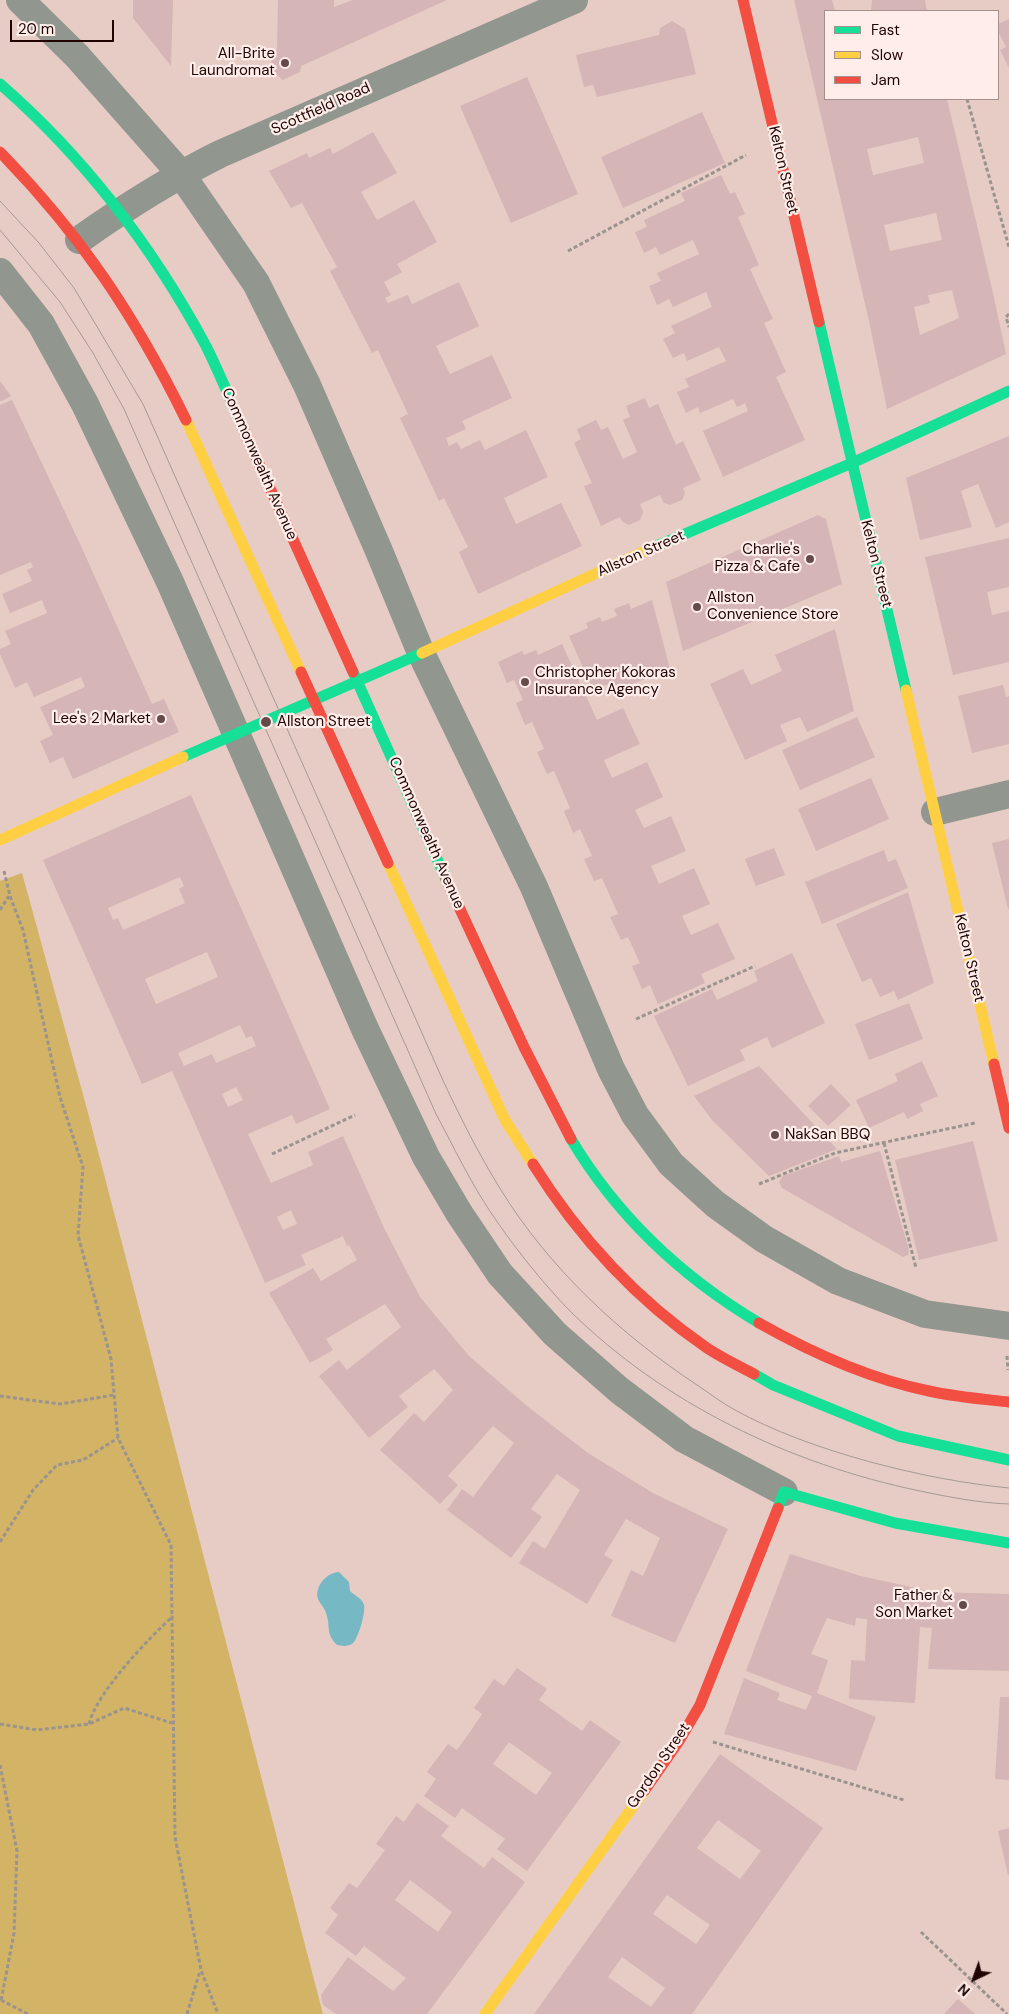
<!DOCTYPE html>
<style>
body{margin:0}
#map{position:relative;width:1009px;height:2014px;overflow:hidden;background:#e7ccc6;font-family:"DM Sans",sans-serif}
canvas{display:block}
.legend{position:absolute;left:824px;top:10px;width:175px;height:90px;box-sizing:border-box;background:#ffede9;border:1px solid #a5908d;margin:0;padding:6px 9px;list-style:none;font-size:15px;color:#1f0402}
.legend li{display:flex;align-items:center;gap:10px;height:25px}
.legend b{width:25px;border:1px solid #a5908d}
.north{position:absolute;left:949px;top:1954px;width:50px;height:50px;-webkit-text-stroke:4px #ffede9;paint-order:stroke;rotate:222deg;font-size:14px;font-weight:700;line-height:20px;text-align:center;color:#1f0402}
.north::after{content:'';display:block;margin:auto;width:18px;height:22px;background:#1f0402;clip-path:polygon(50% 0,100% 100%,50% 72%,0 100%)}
.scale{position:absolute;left:10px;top:20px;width:104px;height:22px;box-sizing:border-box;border:2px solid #1f0402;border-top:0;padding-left:6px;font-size:15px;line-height:18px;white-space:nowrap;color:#1f0402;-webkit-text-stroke:4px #ffede9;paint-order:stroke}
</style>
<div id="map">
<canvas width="1009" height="2014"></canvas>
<ul class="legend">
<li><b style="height:6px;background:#16e098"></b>Fast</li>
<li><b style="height:6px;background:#ffcf43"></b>Slow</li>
<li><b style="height:6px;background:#f24e42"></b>Jam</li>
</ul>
<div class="north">N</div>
<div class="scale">20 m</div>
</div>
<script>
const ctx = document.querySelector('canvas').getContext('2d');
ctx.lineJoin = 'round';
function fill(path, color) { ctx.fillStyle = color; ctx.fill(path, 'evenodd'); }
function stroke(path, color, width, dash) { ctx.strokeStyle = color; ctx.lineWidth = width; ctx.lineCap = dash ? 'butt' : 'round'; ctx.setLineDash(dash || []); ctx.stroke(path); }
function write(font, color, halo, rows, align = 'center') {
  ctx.font = font + ' "DM Sans",sans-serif'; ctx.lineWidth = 4.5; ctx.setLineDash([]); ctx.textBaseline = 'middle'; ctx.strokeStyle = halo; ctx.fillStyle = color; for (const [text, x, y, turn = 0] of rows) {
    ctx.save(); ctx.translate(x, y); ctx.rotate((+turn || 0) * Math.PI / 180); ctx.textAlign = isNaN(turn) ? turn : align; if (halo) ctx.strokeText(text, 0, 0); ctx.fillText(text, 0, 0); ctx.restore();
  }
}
fill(new Path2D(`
 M22 873 87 1109 323 2014H0V881Z`), '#d3b466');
fill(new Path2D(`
 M339 1572 349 1582 350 1591C355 1596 362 1598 364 1605 366 1612 358 1639 353 1643 348 1647 342 1646 337 1645 325 1633 331 1627 326 1613 325 1608 320 1604 318 1599 314 1587 327 1572 339 1572Z`), '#77b8c5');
fill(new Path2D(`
 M133 0H173L171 66 133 18Z
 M278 0H334V7L353 0H447L301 66 300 72 283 80 272 71 271 53 277 50Z
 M794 0H832L835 11H825V99H947L993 293 1006 354 887 409 869 321ZM918 137 924 163 873 175 867 149ZM936 213 942 240 890 251 884 225ZM952 290 959 318 920 335 914 307 930 303 928 295Z
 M872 0H925L927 11H871Z
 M1009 19V68L1000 50 1006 47 998 31V24Z
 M672 21 685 29 696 74 597 97 593 85 584 87 576 55 659 35 660 28Z
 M527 77 578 194 511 223 460 106Z
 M702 112 725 163 623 208 601 157Z
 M373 132 397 173 361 192 377 220 414 200 437 242 397 264 402 272 384 282 391 295 385 298 388 303 408 295 412 304 459 282 479 326 436 346 450 374 492 355 512 398 462 421 466 429 446 438 449 446 457 442 461 449 480 440 485 450 526 430 548 477 504 498 516 524 561 503 582 546 478 594 459 552 468 547 444 498 439 501 400 418 408 414 378 350 372 353 330 271 337 267 302 203 291 208 269 171 307 153 309 158 330 148 333 154Z
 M721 175 730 194 735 192 745 214 738 217 759 265 750 269 773 319 764 323 786 372 776 377 805 440 723 477 703 431 748 411 745 403 737 407 733 399 700 413 698 407 686 413 677 392 689 387 685 379 726 361 719 347 687 361 684 353 673 358 663 339 675 333 671 326 712 307 706 292 673 307 669 299 657 305 649 286 661 281 657 273 699 254 693 240 660 255 656 247 644 253 635 232 647 227 644 220 685 201 681 193Z
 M0 381 11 396 2 401H0Z
 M645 398 649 408 658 404 676 445 683 441 701 480 683 488 685 493 682 500 670 505 664 503 660 495 640 504 643 512 640 520 629 525 623 522 620 517 601 526 584 486 592 483 574 443 581 439 577 429 596 420 601 430 608 427 623 459 637 452 623 420 630 417 626 406Z
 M12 400 81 546 152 704 164 699 179 732 73 779 63 757 50 763 40 741 53 735 40 707 85 687 81 677 34 697 27 682 15 688 0 654V649L11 644 5 631 47 613 42 600 10 613 2 594 32 581 27 570 33 567 31 562 0 575V405Z
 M1009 436V522L996 528 978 484 961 491 972 527 920 540 906 478Z
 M818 515 826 519 842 584 683 651 666 582Z
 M1009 538V587L987 592 992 615 1009 611V662L953 675 925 557Z
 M652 600 670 669 615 691 611 683 593 690 569 636 588 628 586 623 600 617 602 622 617 616 614 609 629 603 631 609Z
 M835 629 854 711 807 732 800 717 780 725 787 741 745 760 710 684 743 669 751 685 782 671 775 655Z
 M562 644 597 720 623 708 640 744 604 760 612 778 647 762 663 797 635 810 644 828 671 816 686 851 651 866 659 884 694 868 710 904 682 916 691 935 718 923 735 959 701 974 705 983 658 1004 650 985 642 989 632 966 640 963 628 937 621 940 610 917 618 914 602 878 594 881 584 859 592 856 580 829 573 833 564 811 570 808 554 771 547 774 537 752 544 749 532 722 525 725 516 703 523 700 514 680 507 683 498 662 522 651 524 655 536 650 538 655Z
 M1003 685 1006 697 1009 696V744L972 753 958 696Z
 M857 717 875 757 800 790 782 750Z
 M871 778 889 819 816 851 798 809Z
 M191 795 330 1109 296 1124 292 1115 248 1134 271 1183 313 1165 308 1152 343 1136 385 1230 420 1297 469 1356 527 1406 588 1453 653 1493 728 1529 675 1643 611 1616 631 1570 643 1576 660 1538 626 1519 604 1555 613 1560 587 1604 519 1563 533 1541 545 1549 580 1490 557 1474 531 1509 542 1517 511 1558 447 1510 462 1489 473 1497 514 1443 493 1426 448 1476 458 1485 440 1504 380 1450 414 1413 424 1422 453 1390 434 1369 399 1396 408 1407 369 1438 319 1376 339 1360 347 1370 401 1327 385 1304 326 1339 333 1350 310 1363 269 1293 313 1268 321 1281 357 1260 349 1245 347 1246 343 1236 301 1255 306 1265 265 1283 172 1071 142 1084 43 860ZM180 877 184 886 179 889 185 903 123 930 118 918 113 920 108 908ZM207 952 218 977 156 1004 145 979ZM240 1025 246 1038 252 1036 256 1046 216 1063 212 1054 184 1066 178 1053ZM236 1087 243 1100 228 1107 222 1094ZM291 1210 297 1224 283 1230 277 1217Z
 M1009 839V909H1008L992 843Z
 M774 848 785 875 756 886 745 859Z
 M884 850 888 862 896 859 908 888 822 924 805 882Z
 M908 892 934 983 898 1000 894 991 880 997 871 978 862 982 836 924Z
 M792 953 825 1023 772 1048 767 1037 740 1050 745 1060 688 1086 654 1016 712 989 717 1000 758 981 754 971Z
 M909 1003 923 1039 869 1060 855 1024Z
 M922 1061 938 1096 920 1104 923 1111 907 1119 904 1112 869 1128 856 1100 898 1081 895 1074Z
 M759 1066 837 1149 769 1176 712 1120 694 1096Z
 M831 1084 851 1105 828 1126 808 1106Z
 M973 1141 998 1241 919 1260 895 1160Z
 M880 1151 909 1250 908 1255 903 1257 782 1188 779 1182 783 1176 839 1156 841 1162Z
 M790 1554 861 1576 934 1592 1009 1594V1671L928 1669 932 1628 920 1627 915 1703 849 1699 851 1660 865 1661 867 1619 856 1618 855 1626 827 1618 811 1654 828 1660 817 1693 876 1717 856 1771 724 1734 744 1678 780 1693 777 1700 806 1710 812 1696 746 1671Z
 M517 1668 547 1689 539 1700 582 1731 590 1720 621 1742 527 1871 497 1849 505 1839 462 1808 455 1818 424 1796 436 1779 427 1772 448 1744 457 1750 470 1732 482 1714 474 1708 494 1679 504 1686ZM509 1742 552 1773 536 1795 493 1764Z
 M1000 1697H1009V1780L995 1779Z
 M720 1754 823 1828 692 2014H534ZM718 1820 761 1851 740 1879 697 1848ZM667 1895 710 1925 696 1944 653 1914ZM622 1957 665 1988 651 2007 608 1977Z
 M417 1803 449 1826 441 1836 484 1868 492 1857 525 1882 427 2014H336L323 2005 321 1995 348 1957 393 1991 406 1978 364 1946 356 1956 325 1933 338 1915 330 1908 349 1883 357 1888 385 1850 376 1844 396 1816 404 1822ZM410 1880 452 1912 438 1932 395 1900Z
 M1009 1828V1875H1008L998 1831Z
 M958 1999 975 2014H944Z`), '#d5b5b5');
stroke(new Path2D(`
 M967 99 1009 247
 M568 251 746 155
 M1009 314 1006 317 1009 327
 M4 871 10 896 23 930 60 1097 83 1167 78 1235 111 1359 118 1438 171 1545 175 1837 201 1970 218 2014
 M0 910 9 896
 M636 1019 755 966
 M884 1143 916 1268
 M272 1154 355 1115
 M759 1184 835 1153 975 1123
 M1007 1356 1008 1370
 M0 1396 60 1404 114 1395
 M0 1542 33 1490 57 1465 83 1460 118 1438
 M0 1724 37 1730 89 1724 124 1708 172 1723
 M89 1724C97 1692 148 1639 173 1616
 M713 1742 904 1800
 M0 1765 17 1851 14 1933 1 2001
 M921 1932 1007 2014
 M1 2000 28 2014
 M187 2014 200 1971`), '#9a938e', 3, [4, 2.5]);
stroke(new Path2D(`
 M20 0 77 56 181 174 256 283 307 385 379 551 421 653 534 887 611 1069 635 1115 671 1164 715 1204 764 1239 838 1281 925 1314 1009 1326
 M79 240C124 208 170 179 220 154L574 0
 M0 272 41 324 85 404 170 582 365 1029 426 1157 459 1213 500 1274 555 1334 619 1390 684 1439 784 1492
 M935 812 1009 794`), '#91968f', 28);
stroke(new Path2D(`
 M0 84C84 157 153 248 206 346 220 374 232 404 245 433
 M819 322 906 690
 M647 550 852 463 1009 391
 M353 672 446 879
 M183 757 422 653
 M571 1139C617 1216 682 1277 759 1323
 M754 1374 773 1385 898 1436 1009 1460
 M778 1508 784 1492 895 1523 1009 1543`), '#16e098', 11);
stroke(new Path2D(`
 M186 420 301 672
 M422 653 647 550
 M906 690 994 1064
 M0 840 183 757
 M388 863 505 1120 533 1164
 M485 2014 644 1791`), '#ffcf43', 11);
stroke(new Path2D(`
 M743 0 819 322
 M0 152C81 235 135 316 186 420
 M245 433 353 672
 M301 672 388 863
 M446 879 524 1047 571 1139
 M994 1064 1009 1128
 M533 1164C578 1236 637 1300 707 1348 722 1358 739 1366 754 1374
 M759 1323C812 1353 870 1379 929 1391 956 1397 982 1399 1009 1402
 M644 1791 679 1741 700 1705 778 1508`), '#f24e42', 11);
stroke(new Path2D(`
 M0 201 39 243 74 288 143 404 441 1076C459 1115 478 1153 501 1190 549 1268 620 1334 697 1385 709 1393 722 1403 735 1410 809 1451 925 1480 1009 1488
 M0 230 60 302 93 353 124 409 436 1114C449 1138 461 1163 475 1187 498 1227 537 1277 569 1310 664 1404 790 1464 920 1491 949 1497 979 1503 1009 1504`), '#a69993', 1);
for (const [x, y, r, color] of [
 [285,63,5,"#654a47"],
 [810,559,5,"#654a47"],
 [697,607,5,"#654a47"],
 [525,682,5,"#654a47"],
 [161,719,5,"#654a47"],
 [266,722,6,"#654a47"],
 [775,1135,5,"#654a47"],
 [963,1605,5,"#654a47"]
]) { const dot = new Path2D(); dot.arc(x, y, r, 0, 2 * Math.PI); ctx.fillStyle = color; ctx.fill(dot); stroke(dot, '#ffede9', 2); }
write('15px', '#1f0402', '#ffede9', [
 ["All-Brite",275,54],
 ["Laundromat",275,71],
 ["Charlie's",800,550],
 ["Pizza & Cafe",800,567],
 ["Allston",707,598,"left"],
 ["Convenience Store",707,615,"left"],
 ["Christopher Kokoras",535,673,"left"],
 ["Insurance Agency",535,690,"left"],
 ["Lee's 2 Market",151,719],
 ["Allston Street",277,722,"left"],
 ["NakSan BBQ",785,1135,"left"],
 ["Father &",953,1596],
 ["Son Market",953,1613]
], 'right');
write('15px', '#1f0402', '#ffede9', [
 ["Scottfield Road",321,109,-24],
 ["Kelton Street",783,170,77],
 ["Commonwealth Avenue",259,464,66],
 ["Allston Street",641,554,-24],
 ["Kelton Street",876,564,76],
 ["Commonwealth Avenue",426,833,66],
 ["Kelton Street",969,958,77],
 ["Gordon Street",659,1766,-56]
]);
</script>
